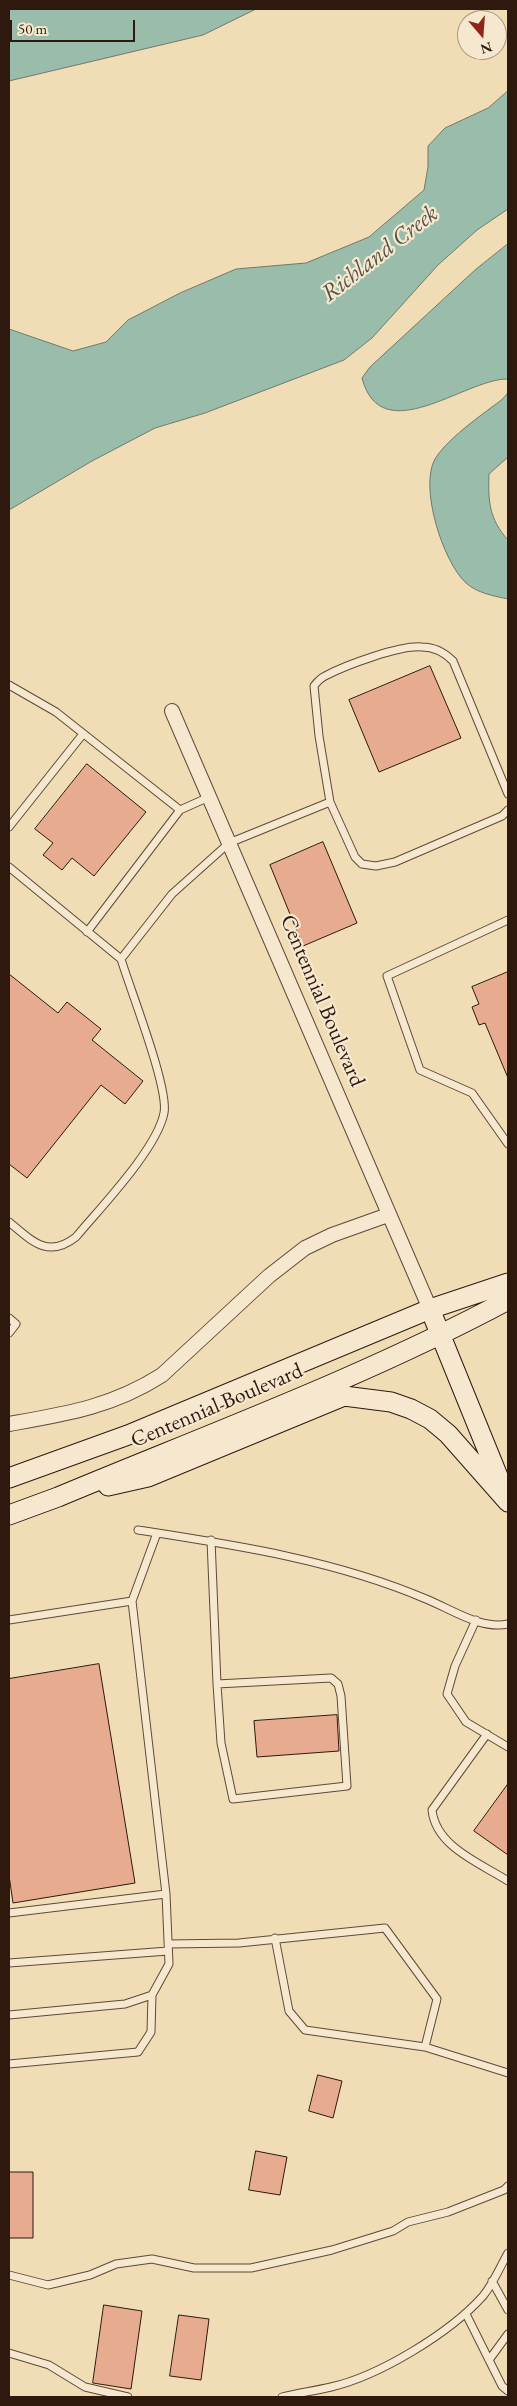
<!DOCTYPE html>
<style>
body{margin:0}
#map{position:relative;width:517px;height:2406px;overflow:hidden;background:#f0dcb5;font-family:"EB Garamond",serif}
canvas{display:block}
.frame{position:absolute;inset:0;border:10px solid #2f180e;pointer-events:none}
.north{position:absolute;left:457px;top:10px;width:50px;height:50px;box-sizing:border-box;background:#f5e8cf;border:1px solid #a69582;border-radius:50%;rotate:162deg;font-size:14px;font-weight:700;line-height:20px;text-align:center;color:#2f180e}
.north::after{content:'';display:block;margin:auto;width:18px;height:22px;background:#8f2418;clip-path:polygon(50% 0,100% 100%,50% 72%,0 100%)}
.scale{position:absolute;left:10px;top:20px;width:125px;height:22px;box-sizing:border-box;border:2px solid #2f180e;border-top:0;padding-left:6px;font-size:15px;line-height:18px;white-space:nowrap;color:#2f180e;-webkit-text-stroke:4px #f5e8cf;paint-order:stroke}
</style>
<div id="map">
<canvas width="517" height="2406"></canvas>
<div class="frame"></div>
<div class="north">N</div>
<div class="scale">50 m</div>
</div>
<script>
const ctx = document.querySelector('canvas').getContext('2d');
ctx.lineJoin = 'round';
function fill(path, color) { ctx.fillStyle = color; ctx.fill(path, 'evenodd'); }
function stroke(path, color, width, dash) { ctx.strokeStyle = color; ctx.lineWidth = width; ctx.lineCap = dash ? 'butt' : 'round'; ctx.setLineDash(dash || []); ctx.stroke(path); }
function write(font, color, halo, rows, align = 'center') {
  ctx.font = font + ' "EB Garamond",serif'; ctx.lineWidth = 4.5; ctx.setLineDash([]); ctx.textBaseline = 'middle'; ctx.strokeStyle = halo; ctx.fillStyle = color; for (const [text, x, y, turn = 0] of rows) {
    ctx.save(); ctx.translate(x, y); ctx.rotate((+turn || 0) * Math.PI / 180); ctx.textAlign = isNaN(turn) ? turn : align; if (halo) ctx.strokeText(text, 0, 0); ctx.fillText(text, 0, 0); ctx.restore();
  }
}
const water = new Path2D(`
 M9 9H256L203 35 9 81Z
 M508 91V209L477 230 438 265 372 338 344 360 205 413 155 428 92 461 9 510V329L73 351 106 342 128 320 180 293 236 269 306 263 369 237 424 190 428 167V146L445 128 488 108Z
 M508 244V381L507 379C465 379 381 451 362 378L370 367 475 270Z
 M508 392V457L489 474C488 501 489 519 508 540V599C494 596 477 593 466 583 443 562 419 487 435 459 445 442 473 421 488 410 495 404 504 400 508 392Z`);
fill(water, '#9abcab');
stroke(water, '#6f7a6c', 1);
const building = new Path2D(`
 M430 666 461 738 379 772 349 700Z
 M87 764 146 812 94 876 72 858 62 870 43 855 53 843 35 829Z
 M323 842 357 923 303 946 270 865Z
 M508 972V1078L485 1023 479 1025 472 1007 479 1004 472 987Z
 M9 974 58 1013 67 1002 101 1029 92 1040 143 1081 125 1104 101 1085 27 1178 9 1164Z
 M99 1664 135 1883 13 1903 9 1875V1679Z
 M337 1715 339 1751 257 1757 254 1721Z
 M508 1784V1855L474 1831Z
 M318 2075 342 2081 333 2118 309 2111Z
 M256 2151 287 2157 280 2195 249 2190Z
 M9 2172H33V2238H9Z
 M104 2305 142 2311 131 2389 93 2383Z
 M179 2315 209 2319 201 2380 170 2376Z`);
fill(building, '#e7ac90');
stroke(building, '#2f180e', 1);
const lane = new Path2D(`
 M9 685 56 712 180 810 87 932
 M508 794 453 661C444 652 435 647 422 647 400 645 346 665 325 676 321 678 317 682 314 686L319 736 330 802 355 857 362 864 376 866 395 862 502 816 508 810
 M180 810 209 797
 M9 827 83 734
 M9 867 121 959 172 894 229 843 330 802
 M508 920 387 976 420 1070 472 1093 508 1144
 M9 1222C32 1241 48 1259 76 1237 100 1208 157 1149 164 1113 169 1088 130 989 121 959
 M9 1318 16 1324 9 1333
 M138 1530C235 1545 335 1560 426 1599 451 1609 481 1630 508 1624
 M211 1540 217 1684 331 1678 338 1684 341 1696 347 1786 233 1799 221 1743 217 1684
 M9 1620 132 1601
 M476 1620 455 1666 447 1694 466 1722 508 1747
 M487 1734 432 1810C436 1847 480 1863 508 1881
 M9 1913 166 1894 132 1601 157 1533
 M275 1938 289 2011 305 2030 425 2047 508 2073
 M168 1944 239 1943 385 1928 437 1999 425 2047
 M9 1963 168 1951
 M9 2015 125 2004 152 1995 169 1964 166 1894
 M9 2064 138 2052 151 2032 152 1995
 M9 2275 48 2285 90 2275 116 2264 152 2259 194 2268H251L332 2250 393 2231 408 2222 448 2212 504 2190 508 2186
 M492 2281 508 2310
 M466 2314 502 2386 508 2391
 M9 2353 49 2365 85 2387 128 2397
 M489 2360 508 2334
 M282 2397C298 2393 314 2391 331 2387 379 2376 450 2333 483 2296 493 2284 500 2267 508 2253`);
const street = new Path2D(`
 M172 711 430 1309
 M9 1424C66 1414 112 1407 162 1375L269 1276 305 1248 332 1235 388 1215`);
const secondary = new Path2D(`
 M430 1309 504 1491
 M9 1478 128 1435 430 1309 508 1283
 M108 1486 148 1477 344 1396 391 1402 411 1409 430 1419 448 1434 508 1502
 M9 1515 58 1497C209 1434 364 1377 508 1300`);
stroke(lane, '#5f4938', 9);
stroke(street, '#5f4938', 16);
stroke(secondary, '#2f180e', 21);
stroke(lane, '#f5e8cf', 7);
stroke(street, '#f5e8cf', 14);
stroke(secondary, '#f5e8cf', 19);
write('22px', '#2f180e', '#f5e8cf', [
 ["Centennial Boulevard",322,1001,67],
 ["Centennial Boulevard",217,1406,-23]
]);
write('italic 24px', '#545145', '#f5e8cf', [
 ["Richland Creek",380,254,-38]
]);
</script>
